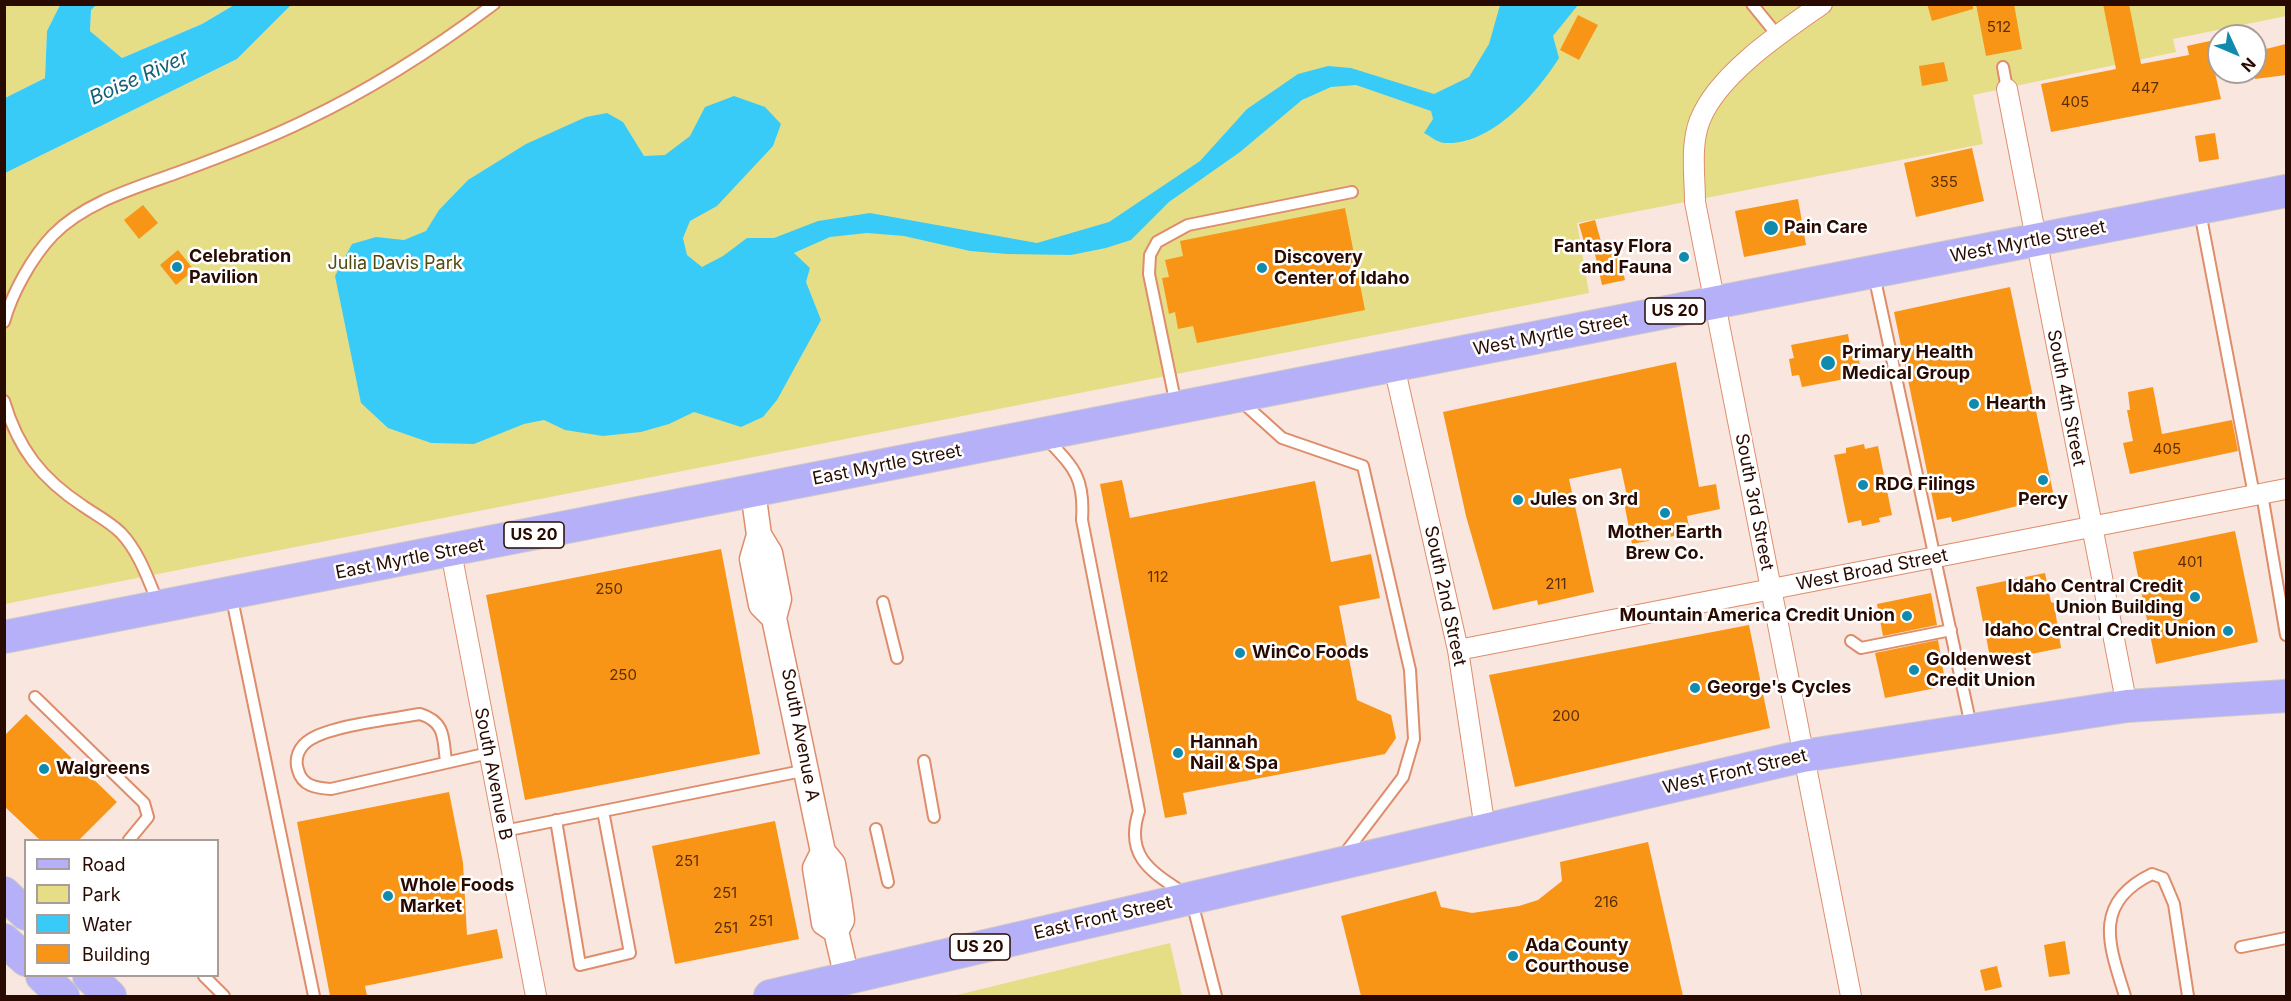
<!DOCTYPE html>
<style>
body{margin:0}
#map{position:relative;width:2291px;height:1001px;overflow:hidden;background:#f8e6df;font-family:Inter,sans-serif}
canvas{display:block}
.frame{position:absolute;inset:0;border:6px solid #280a01;pointer-events:none}
.legend{position:absolute;left:24px;top:839px;width:195px;height:138px;box-sizing:border-box;background:#fff;border:2px solid #a99d99;margin:0;padding:8px 10px;list-style:none;font-size:18px;color:#280a01}
.legend li{display:flex;align-items:center;gap:12px;height:30px}
.legend b{width:30px;border:2px solid #a99d99}
.north{position:absolute;left:2207px;top:24px;width:60px;height:60px;box-sizing:border-box;background:#fff;border:2px solid #a99d99;border-radius:50%;rotate:134deg;font-size:16px;font-weight:700;line-height:24px;text-align:center;color:#280a01}
.north::after{content:'';display:block;margin:auto;width:21px;height:27px;background:#108bad;clip-path:polygon(50% 0,100% 100%,50% 72%,0 100%)}
</style>
<div id="map">
<canvas width="2291" height="1001"></canvas>
<div class="frame"></div>
<ul class="legend">
<li><b style="height:8px;background:#b5b0f8"></b>Road</li>
<li><b style="height:16px;background:#e6de87"></b>Park</li>
<li><b style="height:16px;background:#39cbf8"></b>Water</li>
<li><b style="height:16px;background:#f89517"></b>Building</li>
</ul>
<div class="north">N</div>
</div>
<script>
const ctx = document.querySelector('canvas').getContext('2d');
ctx.lineJoin = 'round';
function fill(path, color) { ctx.fillStyle = color; ctx.fill(path, 'evenodd'); }
function stroke(path, color, width, dash) { ctx.strokeStyle = color; ctx.lineWidth = width; ctx.lineCap = dash ? 'butt' : 'round'; ctx.setLineDash(dash || []); ctx.stroke(path); }
function write(font, color, halo, rows, align = 'center') {
  ctx.font = font + ' Inter,sans-serif'; ctx.lineWidth = 5; ctx.setLineDash([]); ctx.textBaseline = 'middle'; ctx.strokeStyle = halo; ctx.fillStyle = color; for (const [text, x, y, turn = 0] of rows) {
    ctx.save(); ctx.translate(x, y); ctx.rotate((+turn || 0) * Math.PI / 180); ctx.textAlign = isNaN(turn) ? turn : align; if (halo) ctx.strokeText(text, 0, 0); ctx.fillText(text, 0, 0); ctx.restore();
  }
}
fill(new Path2D(`
 M5 5H60L47 32 45 78 5 98Z
 M96 5H234L202 24 122 58 90 31 91 9Z
 M291 5H2286V16L2173 39 2176 52 1973 95 1983 144 1577 223 1589 293 5 604 4 173 237 59Z
 M1170 943 1182 996H953Z`), '#e6de87');
fill(new Path2D(`
 M60 5H96L91 10 90 31 122 58 202 24 234 5H291L237 59 5 173V98L45 78 47 31Z
 M1500 5H1578L1553 36 1559 58C1537 93 1491 146 1445 143 1438 143 1430 136 1424 133L1433 119 1431 111 1356 85 1331 87 1302 100 1240 152 1169 202 1131 240 1106 248 1071 255 1007 254 970 251 904 236 867 233 830 237 794 253 810 268 806 282 821 320 777 400 763 417 741 427 694 412 669 424 641 432 603 436 565 430 544 420 524 424 474 444 431 443 388 428 361 403 335 276 352 244 376 237 404 240 426 231 439 210 468 180 526 144 586 117 607 113 623 122 644 156 665 155 690 136 705 107 734 96 765 107 781 124 773 146 717 206 690 221 683 238 687 255 702 267 723 256 747 238H774L818 221 870 213 1037 243 1109 222 1200 161 1247 109 1298 74 1328 66 1351 68 1434 94 1469 77 1489 44Z`), '#39cbf8');
fill(new Path2D(`
 M1927 4H1973V9L1932 21Z
 M1976 4H2014L2022 49 1986 56Z
 M2103 4H2129L2141 64 2189 55 2187 46 2219 39V63L2213 64 2221 99 2051 132 2041 84 2116 69Z
 M1578 15 1598 25 1579 60 1560 50Z
 M2286 44V75L2255 79V56L2259 55 2258 51Z
 M1944 62 1948 81 1922 86 1919 66Z
 M2215 133 2219 159 2199 162 2195 136Z
 M1972 148 1984 201 1916 217 1904 163Z
 M1798 199 1806 245 1744 257 1735 211Z
 M143 205 158 223 139 239 124 220Z
 M1345 208 1365 310 1197 343 1193 326 1178 329 1175 312 1169 314 1162 278 1169 277 1165 260 1183 256 1180 241Z
 M1595 220 1602 245 1586 249 1579 224Z
 M1617 245 1625 280 1602 285 1594 250Z
 M178 250 194 270 176 285 160 265Z
 M2010 287 2054 497 1952 522 1951 517 1937 520 1894 312Z
 M1848 334 1850 346 1856 345 1860 365 1854 366 1856 377 1802 387 1799 375 1792 376 1789 359 1794 358 1791 345Z
 M1676 362 1699 487 1716 484 1720 509 1687 516 1690 533 1632 544 1624 502 1628 501 1621 468 1569 479 1594 592 1538 605 1537 600 1493 610 1466 516 1443 412Z
 M2153 387 2162 434 2232 420 2238 451 2130 474 2123 443 2133 441 2127 410H2130L2128 392Z
 M1864 444 1865 449 1878 446 1892 515 1879 518 1880 522 1862 526 1861 520 1848 523 1834 455 1846 453V448Z
 M1122 480 1130 518 1315 481 1331 562 1371 554 1380 598 1339 606 1357 700 1391 715 1396 738 1385 754 1183 793 1187 814 1165 818 1100 484Z
 M2235 531 2258 642 2156 664 2133 552Z
 M721 549 760 754 525 800 486 595Z
 M2045 573 2051 602 2054 603 2061 648 1991 662 1976 587Z
 M1931 593 1937 625 1883 636 1877 604Z
 M1749 625 1770 728 1515 787 1489 675Z
 M1938 640 1946 686 1885 698 1875 653Z
 M26 714 117 802 79 840H40L4 806V736Z
 M449 792 463 863 467 935 497 929 503 958 365 986 367 996H330L297 822Z
 M775 821 799 939 675 964 652 846Z
 M1648 842 1683 996H1361L1341 916 1436 891 1441 907 1472 913 1519 906 1538 900 1562 881 1560 862Z
 M2065 941 2070 974 2049 977 2044 945Z
 M1997 966 2002 987 1985 991 1980 970Z`), '#f89517');
const service = new Path2D(`
 M1752 4 1778 36
 M2003 67 2007 89
 M2200 212 2254 495
 M1874 275 1971 726
 M4 322C12 293 32 257 53 235 86 201 139 187 182 171 223 156 265 140 304 121 372 89 434 49 494 4
 M4 401C18 449 42 479 83 506 96 515 110 522 121 533 139 552 148 579 158 603
 M1241 401 1282 438 1363 466 1410 670 1414 739 1403 777 1343 856
 M1176 405 1149 274 1150 255 1157 242 1188 225 1352 192
 M1045 437C1073 467 1085 476 1082 520L1139 811C1123 860 1156 874 1191 898L1216 996
 M2262 494 2286 635
 M231 594 314 996
 M883 602 897 658
 M1851 641 1861 648 1951 630
 M35 697 144 803 148 817 129 840
 M924 761 934 817
 M446 762C443 739 446 722 420 714 392 719 335 725 311 739 299 746 294 758 298 770 302 786 316 788 331 789L489 753
 M556 820 580 965 630 953 603 811
 M876 829 888 882
 M504 831 807 770
 M2241 947 2286 938
 M204 976 224 996
 M2125 996C2109 945 2092 903 2152 874L2163 878 2174 904 2188 996`);
const minor = new Path2D(`
 M1822 4C1782 32 1718 74 1700 120 1690 145 1695 176 1695 202L1851 996
 M2007 89 2127 706
 M1394 366 1458 650 1485 829
 M451 552 536 996
 M1458 650 2286 489`);
const tertiary = new Path2D(`
 M753 491 759 535 770 553 779 599 774 618 823 852 833 864 839 899 842 920 836 931
 M759 535 752 559 761 605 774 618
 M823 852 815 868 824 923 836 931 847 978`);
const primary = new Path2D(`
 M4 637 2286 191
 M4 893 26 914
 M4 940 26 960
 M42 976 63 996
 M89 976 110 996
 M770 996 1803 756 2127 706 2286 696`);
stroke(service, '#de8d6b', 14);
stroke(minor, '#de8d6b', 22);
stroke(tertiary, '#de8d6b', 27);
stroke(primary, '#d0c9c7', 34);
stroke(service, '#fff', 10);
stroke(minor, '#fff', 20);
stroke(tertiary, '#fff', 24);
stroke(primary, '#b5b0f8', 32);
for (const [x, y, r, color] of [
 [1771,228,8,"#108bad"],
 [1684,257,6,"#108bad"],
 [177,267,6,"#108bad"],
 [1262,268,6,"#108bad"],
 [1828,363,8,"#108bad"],
 [1974,404,6,"#108bad"],
 [2043,480,6,"#108bad"],
 [1863,485,6,"#108bad"],
 [1518,500,6,"#108bad"],
 [1665,513,6,"#108bad"],
 [2195,597,6,"#108bad"],
 [1907,616,6,"#108bad"],
 [2228,631,6,"#108bad"],
 [1240,653,6,"#108bad"],
 [1914,670,6,"#108bad"],
 [1695,688,6,"#108bad"],
 [1178,753,6,"#108bad"],
 [44,769,6,"#108bad"],
 [388,896,6,"#108bad"],
 [1513,956,6,"#108bad"]
]) { const dot = new Path2D(); dot.arc(x, y, r, 0, 2 * Math.PI); ctx.fillStyle = color; ctx.fill(dot); stroke(dot, '#fff', 2); }
write('15px', '#5c2d06', null, [
 ["512",1999,27],
 ["447",2145,88],
 ["405",2075,102],
 ["355",1944,182],
 ["405",2167,449],
 ["401",2190,562],
 ["112",1158,577],
 ["211",1556,584],
 ["250",609,589],
 ["250",623,675],
 ["200",1566,716],
 ["251",687,861],
 ["251",725,893],
 ["216",1606,902],
 ["251",761,921],
 ["251",726,928]
]);
for (const [x, y, w] of [
 [1675,311,60],
 [534,535,60],
 [980,947,60]
]) { const box = new Path2D(); box.roundRect(x - w / 2, y - 13, w, 26, 4.5); ctx.fillStyle = '#fff'; ctx.fill(box); stroke(box, '#280a01', 1.5); }
write('bold 16px', '#280a01', null, [
 ["US 20",1675,311],
 ["US 20",534,535],
 ["US 20",980,947]
]);
write('bold 18px', '#280a01', '#fff', [
 ["Pain Care",1784,228],
 ["Fantasy Flora",1672,247,"right"],
 ["and Fauna",1672,268,"right"],
 ["Celebration",189,257],
 ["Pavilion",189,278],
 ["Discovery",1274,258],
 ["Center of Idaho",1274,279],
 ["Primary Health",1842,353],
 ["Medical Group",1842,374],
 ["Hearth",1986,404],
 ["RDG Filings",1875,485],
 ["Jules on 3rd",1530,500],
 ["Percy",2043,500,"center"],
 ["Mother Earth",1665,533,"center"],
 ["Brew Co.",1665,554,"center"],
 ["Idaho Central Credit",2183,587,"right"],
 ["Union Building",2183,608,"right"],
 ["Mountain America Credit Union",1895,616,"right"],
 ["Idaho Central Credit Union",2216,631,"right"],
 ["WinCo Foods",1252,653],
 ["Goldenwest",1926,660],
 ["Credit Union",1926,681],
 ["George's Cycles",1707,688],
 ["Hannah",1190,743],
 ["Nail & Spa",1190,764],
 ["Walgreens",56,769],
 ["Whole Foods",400,886],
 ["Market",400,907],
 ["Ada County",1525,946],
 ["Courthouse",1525,967]
], 'left');
write('18px', '#280a01', '#fff', [
 ["West Myrtle Street",2028,242,-11],
 ["West Myrtle Street",1551,335,-11],
 ["South 4th Street",2066,398,79],
 ["East Myrtle Street",887,465,-11],
 ["South 3rd Street",1754,502,79],
 ["East Myrtle Street",410,559,-11],
 ["West Broad Street",1872,570,-11],
 ["South 2nd Street",1445,596,78],
 ["South Avenue A",800,735,79],
 ["West Front Street",1735,772,-13],
 ["South Avenue B",493,774,79],
 ["East Front Street",1103,918,-13]
]);
write('18px', '#504a0c', '#fff', [
 ["Julia Davis Park",395,264]
]);
write('italic 20px', '#125f76', '#fff', [
 ["Boise River",139,78,-24]
]);
</script>
